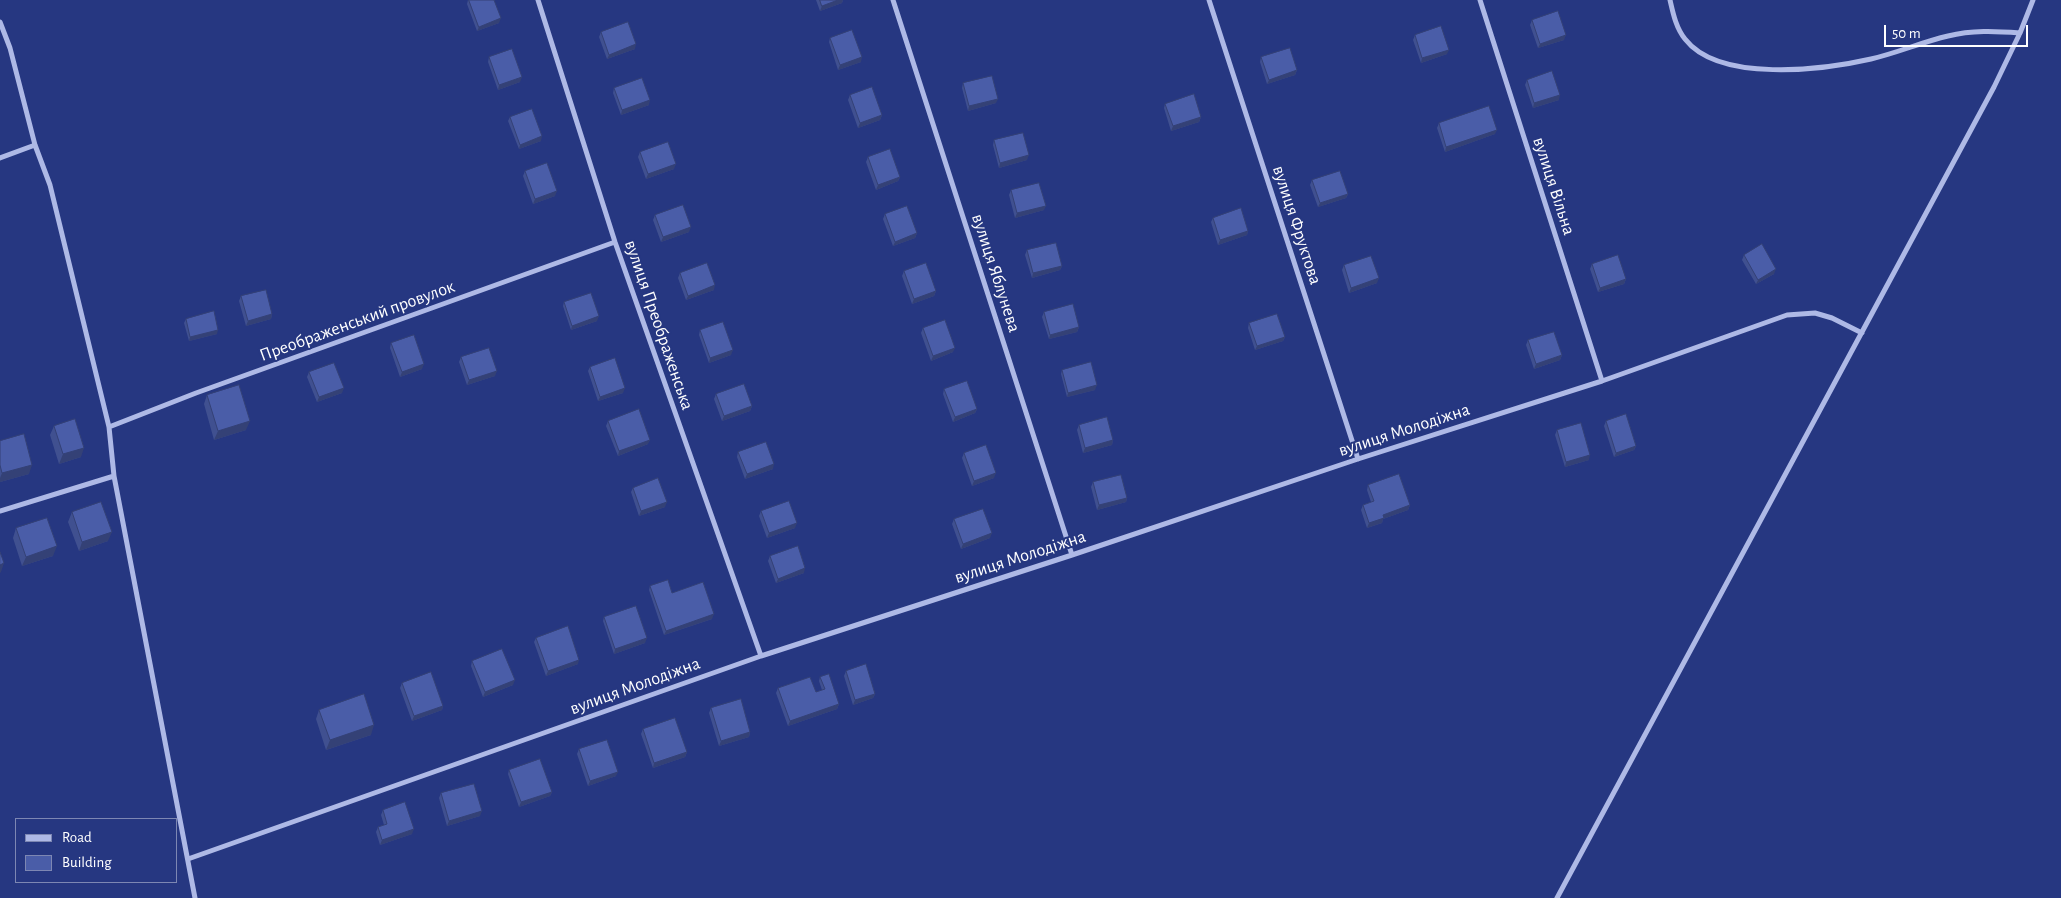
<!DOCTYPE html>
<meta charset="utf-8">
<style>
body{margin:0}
#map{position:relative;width:2061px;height:898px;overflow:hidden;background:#263781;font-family:"Alegreya Sans",sans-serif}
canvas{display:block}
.legend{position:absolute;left:15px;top:818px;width:162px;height:65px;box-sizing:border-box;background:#263781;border:1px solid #7d87b3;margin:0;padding:6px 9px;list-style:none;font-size:15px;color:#fff}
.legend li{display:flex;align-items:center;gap:10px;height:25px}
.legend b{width:25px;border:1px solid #7d87b3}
.scale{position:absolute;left:1884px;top:25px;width:144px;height:22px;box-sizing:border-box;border:2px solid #fff;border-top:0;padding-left:6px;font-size:15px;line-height:18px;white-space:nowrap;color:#fff;-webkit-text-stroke:4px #263781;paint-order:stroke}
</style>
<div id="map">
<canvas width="2061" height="898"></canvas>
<ul class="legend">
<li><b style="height:6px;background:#aeb9e6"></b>Road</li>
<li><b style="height:14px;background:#4a5da8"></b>Building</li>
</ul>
<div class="scale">50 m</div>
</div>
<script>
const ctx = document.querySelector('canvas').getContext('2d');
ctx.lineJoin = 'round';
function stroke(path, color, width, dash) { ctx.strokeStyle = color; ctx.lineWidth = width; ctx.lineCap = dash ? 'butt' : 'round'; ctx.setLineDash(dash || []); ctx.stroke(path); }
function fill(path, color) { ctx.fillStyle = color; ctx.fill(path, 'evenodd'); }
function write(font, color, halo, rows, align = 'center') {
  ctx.font = font + ' "Alegreya Sans",sans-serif'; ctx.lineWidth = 4; ctx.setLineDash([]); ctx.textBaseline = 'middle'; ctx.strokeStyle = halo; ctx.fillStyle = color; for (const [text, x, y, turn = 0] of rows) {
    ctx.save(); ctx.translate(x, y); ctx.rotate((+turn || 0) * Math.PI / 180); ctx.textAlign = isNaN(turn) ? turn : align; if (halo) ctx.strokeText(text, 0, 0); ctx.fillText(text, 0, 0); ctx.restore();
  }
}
stroke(new Path2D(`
 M538 0 615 242 761 656
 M893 0 1072 555
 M1209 0 1358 459
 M1480 0 1602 381
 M1670 0C1673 13 1676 28 1685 39 1719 83 1823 70 1871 59 1897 53 1922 42 1948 36 1972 30 1995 31 2020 33
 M0 22 10 48 35 145 50 185 109 427 114 476 195 898
 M0 158 35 145
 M109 427 196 393 615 242
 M0 511 114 476
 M188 859 761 656 1072 555 1358 459 1602 381 1787 315 1815 313 1832 318 1862 333
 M1557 898 1994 87 2020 33 2033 0`), '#aeb9e6', 5);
fill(new Path2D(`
 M468 0H494L499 23 477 31 467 4Z
 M816 0H843L842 3 820 11Z
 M1532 20 1564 40 1538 48 1530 25Z
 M601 32 635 49 607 59 599 37Z
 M1415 35 1447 54 1421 63 1413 40Z
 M830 38 861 62 838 70 829 42Z
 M489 57 520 82 498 90 488 62Z
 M1261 57 1297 70 1295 75 1267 84 1260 62Z
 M1527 80 1559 100 1533 108 1525 85Z
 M963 83 996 103 968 111 962 88Z
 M614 88 649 105 621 115 613 93Z
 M850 95 882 115 880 120 858 128 848 100Z
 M1165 104 1201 117 1199 122 1171 131 1164 108Z
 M510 117 541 141 519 149 508 121Z
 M1439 123 1495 134 1445 152 1437 128Z
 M994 140 1027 160 999 168 993 145Z
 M640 152 674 169 646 179 638 157Z
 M868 157 900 177 898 181 876 190 866 162Z
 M525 171 555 196 533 204 523 176Z
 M1312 180 1348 194 1346 198 1318 207 1310 185Z
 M1011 190 1044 210 1015 218 1009 195Z
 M885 214 917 233 915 238 893 246 883 219Z
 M655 215 689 232 661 242 653 220Z
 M1213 218 1248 231 1247 235 1218 245 1211 222Z
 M1027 250 1062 266 1060 270 1032 278 1025 255Z
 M1744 255 1774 274 1756 284 1742 260Z
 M1592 264 1626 279 1624 284 1598 292 1590 269Z
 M1344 265 1377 283 1349 293 1342 270Z
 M904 271 936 291 934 296 912 304 902 276Z
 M680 273 714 290 686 300 678 278Z
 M241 296 272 314 271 319 246 326 239 301Z
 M564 302 597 321 571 330 563 306Z
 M1044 312 1079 327 1077 332 1049 339 1042 317Z
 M186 319 217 334 189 341 184 323Z
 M1249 323 1285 337 1283 341 1255 350 1248 328Z
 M923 328 953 352 931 361 921 333Z
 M700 330 731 355 709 363 699 335Z
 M1528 340 1562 355 1560 360 1534 369 1526 345Z
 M391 343 422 369 400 377 390 348Z
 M461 357 495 376 467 385 459 362Z
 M590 367 623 393 598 401 588 371Z
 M1062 370 1095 390 1067 397 1061 374Z
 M309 372 342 393 317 402 307 377Z
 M944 389 977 409 975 413 953 422 943 394Z
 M716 394 752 406 750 411 722 421 714 399Z
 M207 395 246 430 214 440 204 404Z
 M608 421 648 444 618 456 606 426Z
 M1606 421 1636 446 1634 450 1614 457 1604 426Z
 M1079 425 1113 440 1112 445 1083 453 1077 430Z
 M54 426 81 457 59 464 50 435Z
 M1557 430 1589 460 1565 467 1555 435Z
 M0 441 29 474 0 482Z
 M738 452 773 469 745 479 737 457Z
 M964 453 994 478 972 486 962 458Z
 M1093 482 1127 498 1126 502 1097 510 1091 487Z
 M1368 485 1410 505 1408 510 1383 519 1382 523 1367 528 1361 510 1363 505 1371 502 1367 490Z
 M633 488 665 507 639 516 631 492Z
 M761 511 795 528 767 538 759 516Z
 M72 512 108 541 79 551 68 522Z
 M954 519 990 538 961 549 952 524Z
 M16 528 53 556 22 566 13 538Z
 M770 556 804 573 776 583 768 561Z
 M650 586 672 593 712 619 664 635 649 590Z
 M604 617 645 643 614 654 603 621Z
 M536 638 578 664 546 676 534 642Z
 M472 661 513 685 483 697 471 666Z
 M846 671 875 694 873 698 853 705 844 676Z
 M820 677 839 704 837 709 788 726 776 693 778 688 816 692 822 690 819 681Z
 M402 683 443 706 442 710 412 721 400 688Z
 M711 708 750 732 749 737 719 746 709 713Z
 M319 710 371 735 326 750 316 719Z
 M643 729 687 752 685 757 653 768 641 734Z
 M579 749 616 776 588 786 577 754Z
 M509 770 552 792 550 796 519 807 508 774Z
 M441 793 480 816 447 826 439 798Z
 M383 810 412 834 380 845 376 832 378 827 384 825 381 815Z`), '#405090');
fill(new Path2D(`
 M838 0H843L842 3 820 11 822 6Z
 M501 18 499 23 477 31 479 27Z
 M1566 35 1564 40 1538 48 1540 44Z
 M636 44 635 49 607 59 609 55Z
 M1449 50 1447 54 1421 63 1422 58Z
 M862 57 861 62 838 70 840 65Z
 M1297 70 1295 75 1267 84 1269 80Z
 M522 77 520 82 498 90 499 85Z
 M1560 95 1559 100 1533 108 1534 103Z
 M998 99 996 103 968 111 969 106Z
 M650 100 649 105 621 115 622 110Z
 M882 115 880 120 858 128 860 123Z
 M1201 117 1199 122 1171 131 1173 126Z
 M1497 130 1495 134 1445 152 1446 147Z
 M542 136 541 141 519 149 520 145Z
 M1029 155 1027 160 999 168 1000 163Z
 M676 164 674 169 646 179 648 174Z
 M900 177 898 181 876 190 878 185Z
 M557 191 555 196 533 204 535 199Z
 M1348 194 1346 198 1318 207 1320 203Z
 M1046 206 1044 210 1015 218 1017 213Z
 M691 227 689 232 661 242 663 237Z
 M1248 231 1247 235 1218 245 1220 240Z
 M917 233 915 238 893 246 895 242Z
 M1062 266 1060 270 1032 278 1033 273Z
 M1776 269 1774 274 1756 284 1758 280Z
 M1379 278 1377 283 1349 293 1351 288Z
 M1626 279 1624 284 1598 292 1600 288Z
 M715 285 714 290 686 300 688 296Z
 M936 291 934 296 912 304 914 299Z
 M272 314 271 319 246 326 248 321Z
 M599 316 597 321 571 330 572 326Z
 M1079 327 1077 332 1049 339 1050 335Z
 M218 330 217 334 189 341 190 337Z
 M1285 337 1283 341 1255 350 1257 346Z
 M955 348 953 352 931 361 933 356Z
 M733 350 731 355 709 363 710 358Z
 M1562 355 1560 360 1534 369 1536 364Z
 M424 364 422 369 400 377 402 372Z
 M497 371 495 376 467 385 469 380Z
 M1097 385 1095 390 1067 397 1068 393Z
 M344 388 342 393 317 402 319 397Z
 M625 388 623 393 598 401 600 397Z
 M752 406 750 411 722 421 724 416Z
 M977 409 975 413 953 422 955 417Z
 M250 421 246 430 214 440 218 431Z
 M650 440 648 444 618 456 619 451Z
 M1113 440 1112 445 1083 453 1085 448Z
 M1636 446 1634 450 1614 457 1616 453Z
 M84 448 81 457 59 464 63 454Z
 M1590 455 1589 460 1565 467 1566 462Z
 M774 464 773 469 745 479 747 474Z
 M32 465 29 474 0 482V478L2 473Z
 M996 473 994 478 972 486 974 481Z
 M1127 498 1126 502 1097 510 1099 505Z
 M667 502 665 507 639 516 641 511Z
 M1410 505 1408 510 1383 519 1382 523 1367 528 1369 523 1383 515Z
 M797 523 795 528 767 538 769 533Z
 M112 532 108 541 79 551 82 542Z
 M992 533 990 538 961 549 963 544Z
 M57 546 53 556 22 566 26 557Z
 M4 563 1 572 0 573V565Z
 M805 568 804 573 776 583 778 579Z
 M714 614 712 619 664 635 666 631Z
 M647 638 645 643 614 654 615 649Z
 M579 660 578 664 546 676 548 671Z
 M515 680 513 685 483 697 485 692Z
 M875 694 873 698 853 705 855 700Z
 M839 704 837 709 788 726 790 721Z
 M443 706 442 710 412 721 414 716Z
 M374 725 371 735 326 750 330 740Z
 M750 732 749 737 719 746 721 741Z
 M687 752 685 757 653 768 654 763Z
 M618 772 616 776 588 786 590 781Z
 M552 792 550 796 519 807 521 802Z
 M482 811 480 816 447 826 449 821Z
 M414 829 412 834 380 845 382 840Z`), '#344176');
const building = new Path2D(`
 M469 0H494L501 18 479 27Z
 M820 0H838L822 6Z
 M1558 11 1566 35 1540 44 1532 20Z
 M628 22 636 44 609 55 601 32Z
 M1441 26 1449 50 1422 58 1415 35Z
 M852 30 862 57 840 65 830 38Z
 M1290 48 1297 70 1269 80 1261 57Z
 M512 49 522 77 499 85 489 57Z
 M1552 71 1560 95 1534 103 1527 80Z
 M992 76 998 99 969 106 963 83Z
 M642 78 650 100 622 110 614 88Z
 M872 87 882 115 860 123 850 95Z
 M1194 94 1201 117 1173 126 1165 104Z
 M1489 106 1497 130 1446 147 1439 123Z
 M532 109 542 136 520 145 510 117Z
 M1023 133 1029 155 1000 163 994 140Z
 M668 142 676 164 648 174 640 152Z
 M890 149 900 177 878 185 868 157Z
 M547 163 557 191 535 199 525 171Z
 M1340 171 1348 194 1320 203 1312 180Z
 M1039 183 1046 206 1017 213 1011 190Z
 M683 205 691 227 663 237 655 215Z
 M907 206 917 233 895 242 885 214Z
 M1241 208 1248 231 1220 240 1213 218Z
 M1056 243 1062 266 1033 273 1027 250Z
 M1762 244 1776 269 1758 280 1744 255Z
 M1618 255 1626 279 1600 288 1592 264Z
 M1371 256 1379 278 1351 288 1344 265Z
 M707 263 715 285 688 296 680 273Z
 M926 263 936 291 914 299 904 271Z
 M266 290 272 314 248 321 241 296Z
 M591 293 599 316 572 326 564 302Z
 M1073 304 1079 327 1050 335 1044 312Z
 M214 311 218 330 190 337 186 319Z
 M1277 314 1285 337 1257 346 1249 323Z
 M945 320 955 348 933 356 923 328Z
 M723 322 733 350 710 358 700 330Z
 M1554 332 1562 355 1536 364 1528 340Z
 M414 335 424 364 402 372 391 343Z
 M489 348 497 371 469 380 461 357Z
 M615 358 625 388 600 397 590 367Z
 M1091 362 1097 385 1068 393 1062 370Z
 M334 363 344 388 319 397 309 372Z
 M967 381 977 409 955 417 944 389Z
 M744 384 752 406 724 416 716 394Z
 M239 385 250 421 218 431 207 395Z
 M639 409 650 440 619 451 608 421Z
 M1626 414 1636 446 1616 453 1606 421Z
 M1107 417 1113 440 1085 448 1079 425Z
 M75 419 84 448 63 454 54 426Z
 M1581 423 1590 455 1566 462 1557 430Z
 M24 434 32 465 2 473 0 465V441Z
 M766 442 774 464 747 474 738 452Z
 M986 445 996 473 974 481 964 453Z
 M1399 474 1410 505 1383 515 1384 518 1369 523 1363 505 1374 501 1368 485Z
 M1121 475 1127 498 1099 505 1093 482Z
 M658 478 667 502 641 511 633 488Z
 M789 501 797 523 769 533 761 511Z
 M101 502 112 532 82 542 72 512Z
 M983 509 992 533 963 544 954 519Z
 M47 518 57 546 26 557 16 528Z
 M798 546 805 568 778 579 770 556Z
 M0 552 4 563 0 565Z
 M668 580 672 593 703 582 714 614 666 631 650 586Z
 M636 606 647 638 615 649 604 617Z
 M568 626 579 660 548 671 536 638Z
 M502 649 515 680 485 692 472 661Z
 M866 664 875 694 855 700 846 671Z
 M431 672 443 706 414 716 402 683Z
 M829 674 839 704 790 721 778 688 810 677 816 692 825 689 820 677Z
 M364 694 374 725 330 740 319 710Z
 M741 699 750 732 721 741 711 708Z
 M675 718 687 752 654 763 643 729Z
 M607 740 618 772 590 781 579 749Z
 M540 759 552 792 521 802 509 770Z
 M474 784 482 811 449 821 441 793Z
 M405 802 414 829 382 840 378 827 387 824 383 810Z`);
fill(building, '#4a5da8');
stroke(building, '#344176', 1);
write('18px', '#fff', '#263781', [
 ["вулиця Вільна",1554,186,72],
 ["вулиця Фруктова",1297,225,72],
 ["вулиця Яблунева",996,273,72],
 ["Преображенський провулок",357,321,-20],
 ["вулиця Преображенська",659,325,71],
 ["вулиця Молодіжна",1404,430,-18],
 ["вулиця Молодіжна",1020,557,-18],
 ["вулиця Молодіжна",635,686,-20]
]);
</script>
